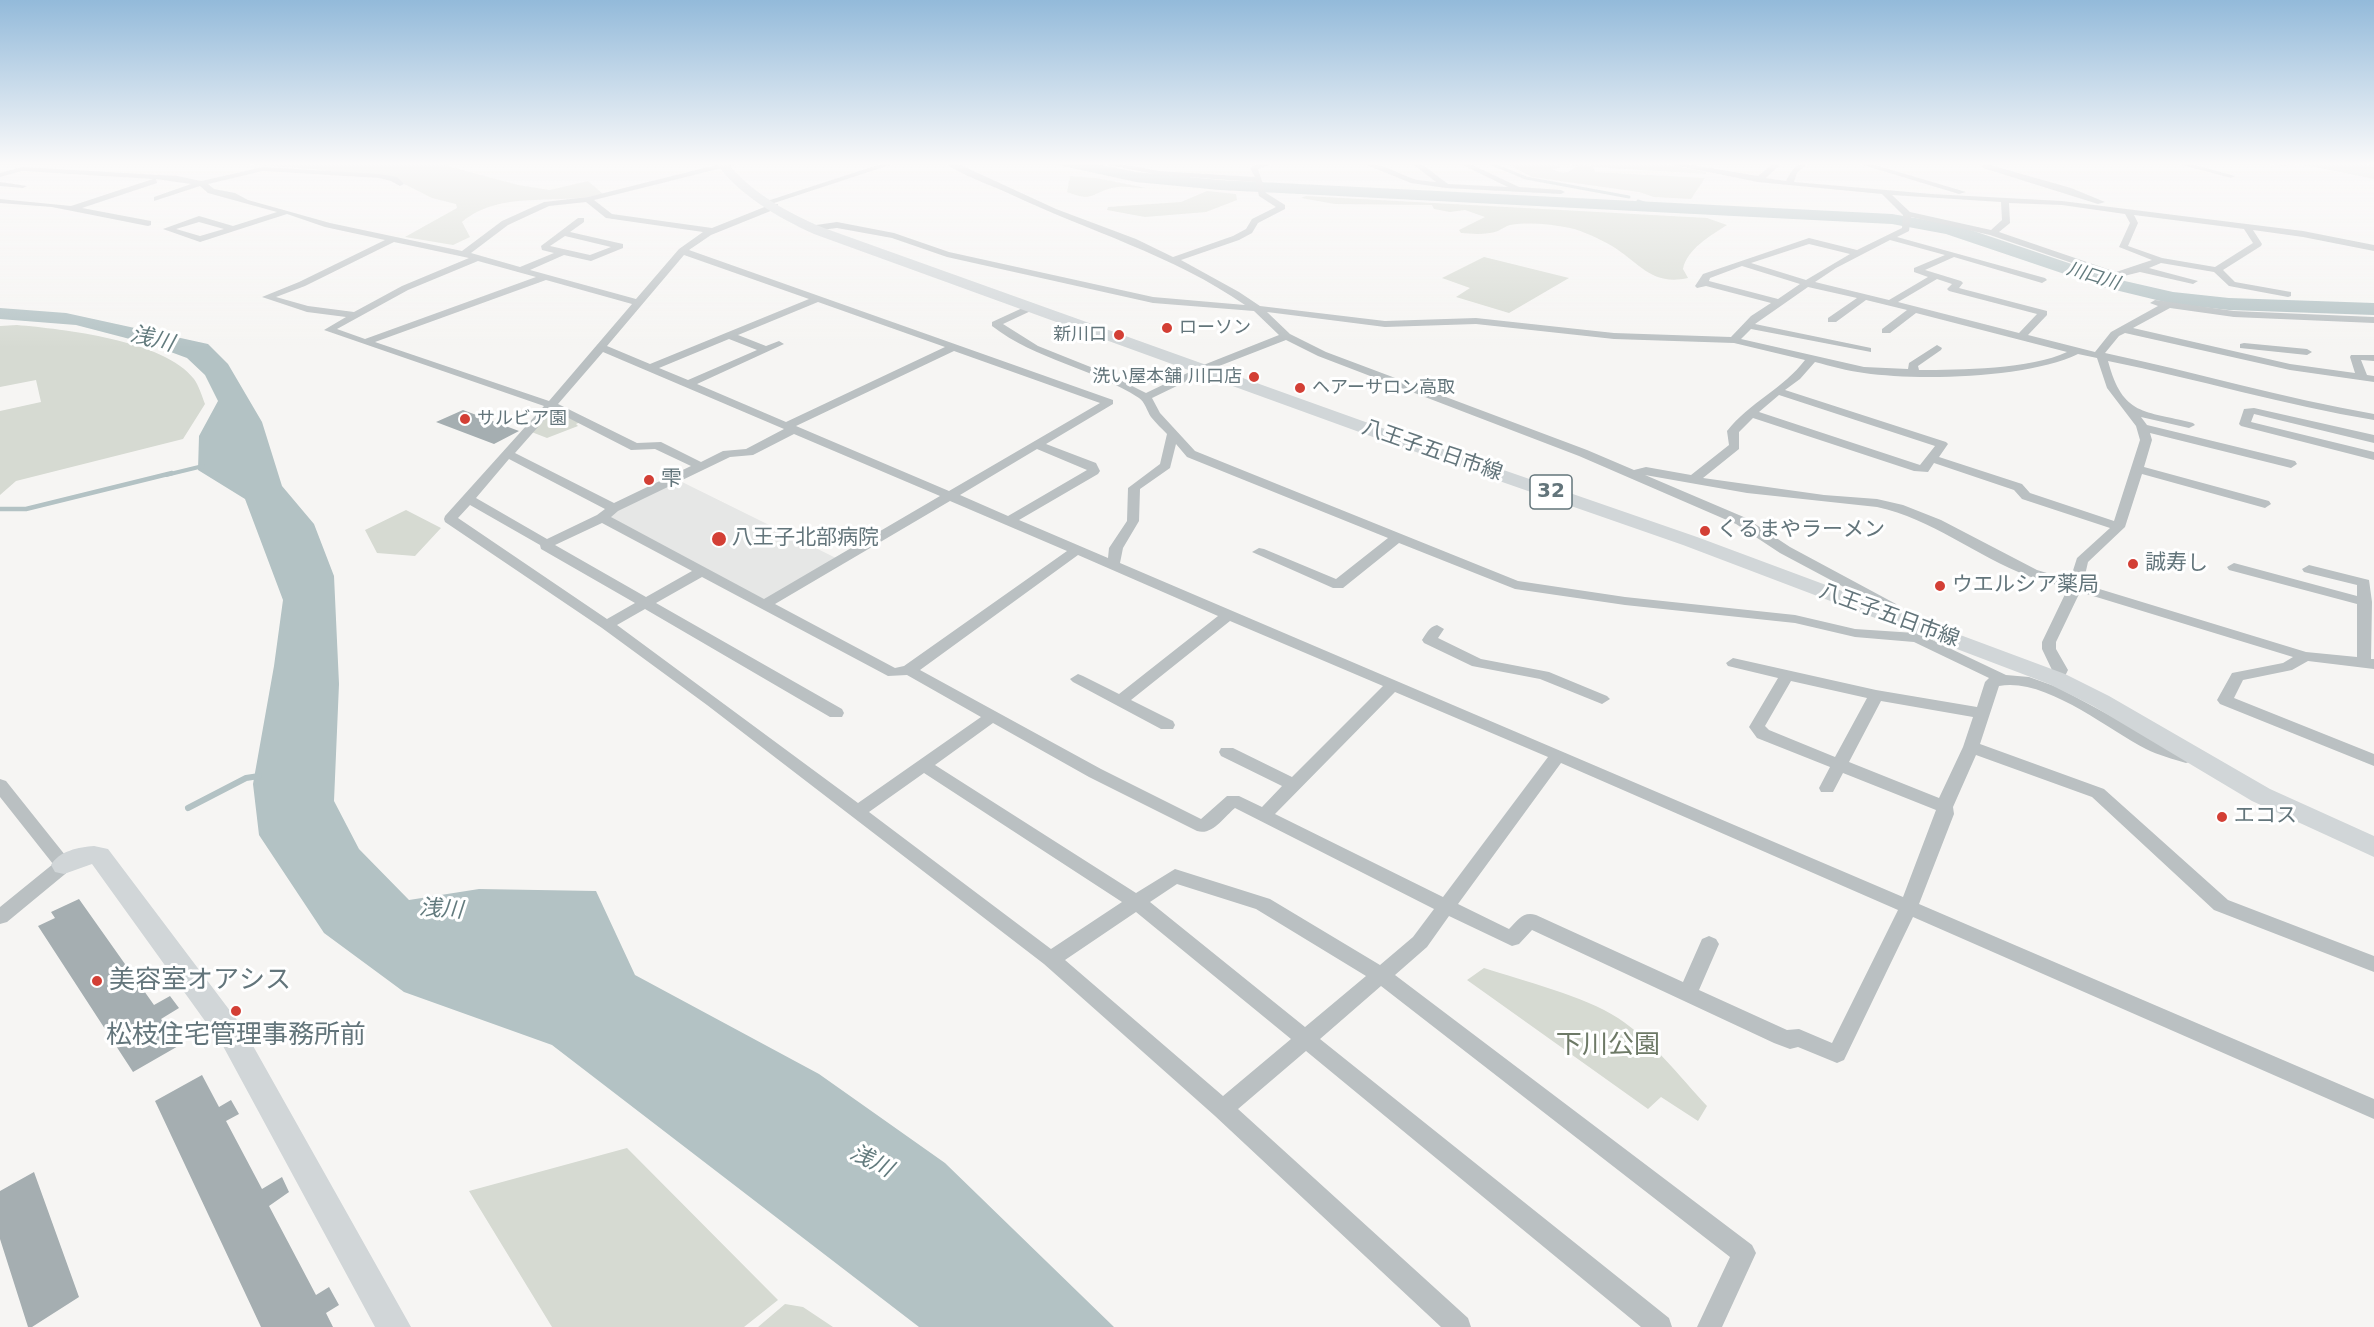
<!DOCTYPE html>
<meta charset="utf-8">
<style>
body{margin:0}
canvas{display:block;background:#f6f5f3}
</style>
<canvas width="2374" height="1327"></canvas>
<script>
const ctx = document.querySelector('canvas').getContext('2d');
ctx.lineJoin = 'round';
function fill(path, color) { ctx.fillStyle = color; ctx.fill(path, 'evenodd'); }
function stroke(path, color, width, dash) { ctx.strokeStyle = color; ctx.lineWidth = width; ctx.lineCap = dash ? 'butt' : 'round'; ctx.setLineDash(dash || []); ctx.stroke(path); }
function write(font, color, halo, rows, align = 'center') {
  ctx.font = font + ' "DejaVu Sans","Noto Sans JP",sans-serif'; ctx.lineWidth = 6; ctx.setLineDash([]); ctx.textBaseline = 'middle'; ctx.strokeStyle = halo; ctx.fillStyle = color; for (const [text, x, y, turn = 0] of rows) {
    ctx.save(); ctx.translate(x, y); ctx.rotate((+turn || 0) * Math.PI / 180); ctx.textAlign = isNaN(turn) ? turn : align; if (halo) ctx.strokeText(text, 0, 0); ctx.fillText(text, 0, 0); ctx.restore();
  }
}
fill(new Path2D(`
 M676 479 840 560 764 605 607 515Z`), '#e6e7e6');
fill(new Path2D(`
 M220 162H433L518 185 550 190 588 181 603 194C557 206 501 189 462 222L470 237 453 245 405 237 457 208 456 204 432 198 394 179 311 169Z
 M1507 162 1555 164 1559 166V168L1550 169C1560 171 1564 177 1577 166L1562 162H1576L1592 167 1589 162H1655L1706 172V174L1593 167 1595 172 1705 178 1691 199 1654 197 1639 192 1532 177 1507 164Z
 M2254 162H2357L2374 166V179L2300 164 2285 166Z
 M1070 176 1096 178 1146 188C1136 188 1122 185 1112 188 1089 194 1094 202 1067 192Z
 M1207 191 1236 194 1237 200 1206 212 1145 217 1107 210 1108 207 1181 202Z
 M1306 196 1707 218 1727 225C1710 236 1687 249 1683 269L1688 278C1651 286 1640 263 1612 246 1600 239 1583 231 1570 228 1551 224 1529 222 1510 225 1506 226 1502 229 1498 231 1486 235 1473 234 1461 233L1459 230 1485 217 1465 210 1450 212 1434 209 1432 205 1335 204 1301 198Z
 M1484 257 1569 278 1509 313 1456 297 1470 288 1442 278Z
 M17 325C62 329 165 340 194 379 199 386 202 396 205 404L183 439 16 481 0 495V411L41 402 36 380 0 387V326Z
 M551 405 583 421 576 424 578 426 547 438 529 431Z
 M406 510 441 528 415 556 377 553 365 530Z
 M1484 968C1524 981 1584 996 1618 1018 1653 1041 1679 1076 1707 1106L1698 1121 1661 1097 1648 1109 1467 980Z
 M627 1148 778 1300 744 1327H552L469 1191Z
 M785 1304 803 1307 833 1327H758Z`), '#d6dad2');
fill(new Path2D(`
 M0 308 66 313 208 344 228 364 262 422 282 486 314 524 334 576 339 684 334 801 359 849 409 900 479 889 596 891 635 975 819 1074 945 1163 1114 1327H919L552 1045 404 992 324 933 259 835 253 784 274 666 283 600 245 499 198 470 199 436 218 401 205 375 187 358 149 344 76 325 0 319Z`), '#b3c2c4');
stroke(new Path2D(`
 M1487 162 1526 178 1629 197
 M1638 201 1653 206`), '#b3c2c4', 3);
stroke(new Path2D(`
 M166 475 203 466`), '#b3c2c4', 4);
stroke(new Path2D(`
 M0 509H26L172 473`), '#b3c2c4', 4.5);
stroke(new Path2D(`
 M188 808 246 778 259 776`), '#b3c2c4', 6);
fill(new Path2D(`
 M1056 162H1087L1136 172 1220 180 1892 214 1956 225 2116 279 2173 292 2229 298 2374 303V315L2229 310 2173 304 2103 287 1946 234 1892 224 1220 190 1136 182 1058 165Z`), '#b3c2c4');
fill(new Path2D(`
 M463 410 519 431 494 444 436 422Z
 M79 899 154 1005 170 996 179 1008 161 1019 180 1045 133 1072 38 926 55 918 51 912Z
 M202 1075 219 1107 231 1100 239 1114 226 1121 262 1189 282 1177 289 1192 269 1206 316 1295 329 1287 339 1305 326 1313 333 1327H261L155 1101Z
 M34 1172 79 1297 32 1327H28L0 1239V1191Z`), '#a5aeb1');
fill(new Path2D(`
 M728 162H746L594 200 612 214 712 228 772 204H778V208L711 235 689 250 1113 400V404L1046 444 1096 463 1100 471 1098 474 1019 520 1108 558 1109 548 1127 521 1128 488 1160 464 1167 434C1162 429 1156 423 1151 417 1147 411 1145 402 1139 398 1093 368 1036 360 992 326V322L1029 305H1035V309L1003 324 1038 346 1108 374 1146 393 1206 364 1279 335 1254 311 1153 303 947 257 892 238 837 228 812 231 808 228 809 226 837 222 894 233 949 252 1153 297 1245 305C1173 255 1088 231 1010 194 989 184 962 176 944 162H954L1056 209 1136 239 1173 257 1233 236 1246 229 1252 219 1276 207 1259 196 1256 182 1159 175 1094 162H1110L1159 171 1255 177 1250 168 1258 163 1277 162 1258 169 1266 193 1285 205V209L1258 223 1252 233 1239 240 1181 260 1239 292 1260 306 1385 321 1476 318 1614 333 1731 337 1751 316 1771 303 1706 286 1697 288 1695 286 1703 274 1809 238 1857 250 1902 228 1903 215 1882 194 1758 182 1658 162H1675L1758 176 1775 162H1783L1766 178 1786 181C1791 171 1797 162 1809 162L1797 173 1794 182 1932 194 2062 201 2303 231 2374 245V251L2303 237 2253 230 2262 244 2261 246 2223 270 2235 282 2291 292V296L2288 297 2229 286 2214 272 2161 263 2149 268 2198 281 2193 284 2140 272 2116 278 1990 235 1911 217 1909 231 1897 237 2045 278 2047 280 2042 283 1954 257 1925 270 1961 281 1963 283 1959 288 2047 311V315L2028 335 2095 352 2111 332 2158 306 2150 303 2155 300 2234 311 2374 317V323L2234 317 2170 308 2133 328 2290 364 2355 373 2350 357 2351 355H2374V361L2361 360 2367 375 2374 376V382L2290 370 2125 333 2119 336 2105 353C2195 372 2283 398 2374 414V420C2284 405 2197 379 2108 361 2123 417 2144 410 2193 423L2195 425 2189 428 2141 417 2147 425 2295 461 2297 464 2291 468 2150 433 2152 440 2144 467 2269 501 2271 504 2265 508 2142 474 2125 527 2088 562 2083 584 2306 652 2357 657V604L2229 570 2227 567 2234 563 2357 596V585L2304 572 2302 569 2309 565 2369 580 2372 602 2371 659H2374V669L2308 661 2292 670 2243 680 2234 698 2374 754V766L2220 704 2217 700 2232 673 2283 663 2293 657 2080 592 2056 642V649L2068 670 2062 682H2052L2049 679 2052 670 2042 649V642L2068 588C2055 584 2041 581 2028 576 1976 556 1932 519 1877 507L1747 493 1645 475 1746 518 1790 547 1896 604 1903 618 1896 622 1891 621 1885 609 1780 553 1736 524 1579 456 1318 356 1286 340 1214 368 1152 398 1160 413 1195 451 1518 581 1625 597 1795 615 1855 629 1915 633 1925 628H1935L1937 631 1928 638 2006 675 2029 677 2057 687 2161 743 2192 753 2194 757 2192 761 2186 763C2173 759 2158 755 2146 749 2107 729 2045 677 1999 686L1980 744 2104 789 2228 900 2374 956V972L2214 910 2092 797 1976 755 1953 807 1954 814 1919 904 2374 1099V1119L1913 917 1844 1060 1837 1063 1798 1047 1790 1049 1774 1043 1532 930 1519 944 1512 946 1449 916 1427 947 1395 975 1752 1245 1756 1253 1722 1327H1697L1730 1257 1381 986 1320 1039 1669 1318 1672 1327H1641L1306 1051 1238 1109 1468 1318 1471 1327H1441L1215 1116 1044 964 707 705 602 628 445 522 444 519 445 516 544 406 324 330 346 317 307 312 262 297 299 282 385 240 325 227 287 214 200 242 163 229 199 216 233 226 277 212 208 193 200 186 154 201V197L191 184 156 179 157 183 82 208 151 221V225L148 226 52 207 0 203V199L71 206 153 179 22 171 0 177V173L22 167 178 176 201 181 263 167 379 174 397 177 404 184 400 186 391 181 379 178 263 171 208 184 214 189 235 193 248 200 330 223 462 251 502 221 544 202 588 197ZM1892 195 2001 202 2002 220 1991 230 1910 212ZM586 202 606 218 703 232 679 249 636 299 530 270 564 255 591 261 623 248V244L570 232 584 222V218H578L541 246 542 250 554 253 520 267 471 253 508 225 549 206ZM2009 203 2062 205 2125 214 2130 223 2119 247 2152 260 2116 272 1999 232 2010 223ZM2134 215 2244 229 2253 243 2215 267 2162 258 2128 246 2138 223ZM199 222 224 229 200 236 176 229ZM565 236 611 247 590 255 550 246ZM1890 240 1945 255 1914 268V272L1928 277 1889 300 1815 282 1836 268ZM394 242 469 258 402 286 354 312 308 306 276 297 305 286ZM1809 244 1850 254 1806 280 1751 263ZM684 255 809 299 650 364 607 346ZM478 261 536 277 365 339 337 329 408 290ZM1742 266 1800 284 1778 299 1709 281 1710 278ZM1937 279 1952 284 1947 289 1949 291 2037 314 2019 333 1898 302ZM546 280 632 304 549 401 375 342ZM1808 287 1857 298 1828 318V322H1836L1866 300 1907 310 1882 329V333H1890L1916 313 2067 352C2031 369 1960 370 1919 370L1918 366 1941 350 1942 348 1937 345 1909 363 1908 369 1864 367 1741 339 1751 329 1871 352V348L1755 324ZM818 302 945 347 786 422 697 384 784 344 779 341 766 346 738 335ZM1267 312 1385 327 1476 324 1614 339 1734 343 1805 360C1784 388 1749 403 1727 431L1729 445 1691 475 1646 467 1634 470 1587 450 1326 352 1290 334ZM729 339 757 350 688 380 659 368ZM954 351 1100 403 949 491 796 426ZM603 352 784 429 746 449 723 451 701 462 661 442 637 443 558 404ZM2078 354 2097 358 2107 388 2136 426 2140 440 2114 521 2030 493 2022 484 1939 457 1948 444 1946 442 1785 390 1800 379 1815 362C1831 366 1847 371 1864 373 1919 381 2029 378 2078 354ZM1779 395 1935 446 1920 465 1759 412ZM553 410 631 450 655 449 691 466 614 503 515 453ZM1753 418 1914 471 1928 472 1934 463 2014 490 2022 499 2110 528 2077 558 2070 580 2037 570 1941 520 1903 505 1877 499 1824 495 1703 478 1739 449V432ZM794 434 940 496 764 599 611 517 618 511 730 457 753 455ZM1176 444 1187 457 1388 538 1336 579 1264 549 1259 548 1252 552 1333 588H1343L1399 543 1515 589 1625 605 1795 623 1855 637 1914 642 1989 678 1985 682 1977 707 1876 690 1733 658 1726 663 1728 666 1778 678 1749 727 1757 738 1830 767 1819 788 1821 792H1833L1843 773 1936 810 1903 897 1120 563 1123 548 1139 521 1140 489 1170 468ZM1037 449 1087 470 1008 516 960 495ZM509 459 605 509 597 515 547 539 476 498ZM950 501 1067 551 904 666 895 668 775 604ZM470 505 540 545 541 549 635 603 607 619 458 518ZM602 523 692 571 646 597 555 545ZM1078 555 1218 616 1119 694 1083 676 1078 674 1070 679 1073 682 1161 729H1173L1175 725 1173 721 1131 700 1230 621 1383 686 1292 777 1233 748H1221L1219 752 1221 756 1282 786 1262 807 1239 796H1227L1201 819 1101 769 920 670ZM702 577 888 676 907 675 981 717 858 803 617 625 645 609 830 717H842L844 713 842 709 656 603ZM1791 681 1867 698 1835 757 1769 730 1765 726ZM1395 692 1548 757 1443 897 1275 814ZM1881 701 1973 717 1963 747 1939 798 1849 762ZM993 723 1089 777 1197 831C1212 836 1224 817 1235 808L1434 909 1413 937 1380 965 1270 899 1175 869 1136 893 935 765ZM1561 763 1898 910 1832 1043 1799 1029 1787 1030 1699 990 1719 944 1716 939 1709 936 1702 939 1683 982 1536 915C1523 911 1518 920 1509 929L1458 904ZM924 773 1122 902 1051 949 869 812ZM1177 884 1256 909 1366 976 1305 1027 1150 902ZM1136 912 1291 1039 1223 1096 1065 960Z
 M887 162H899L771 204 764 202Z
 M1359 162C1379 162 1393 171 1411 178 1419 181 1428 181 1436 182L1410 162H1419L1448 184 1508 187 1456 162H1466L1519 187 1561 190 1565 192 1561 194 1446 188 1411 183Z
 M1853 162H1865L1966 192 1959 194Z
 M1982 162H1990V165L2071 188 2105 202 2098 204 1983 168Z
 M2171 162H2184L2235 176 2231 178Z
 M0 182 27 186 23 188 0 186Z
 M2244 343 2307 349 2312 352 2307 355 2240 348V344Z
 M2254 408 2374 435V443L2254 414 2251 422 2374 452V460L2241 426 2239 424 2244 409Z
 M1437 625 1444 629 1438 638 1481 659 1549 672 1607 696 1610 699 1602 704 1540 679 1472 666 1424 643 1422 640C1426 634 1429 627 1437 625Z
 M0 779 6 781 73 865 70 870 7 922 0 924V907L53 864 0 797Z`), '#bac0c2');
fill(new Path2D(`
 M94 846 108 849 243 1028 411 1327H375L223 1046 92 864 64 874 55 872 51 865C59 851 79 847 94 846Z`), '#d1d6d8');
fill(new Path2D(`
 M715 162H727C751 193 788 213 824 228L1385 429 1697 537 2065 674 2109 696 2270 789 2374 836V857L2252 801 2093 706 2049 684 1683 545 1373 437 814 234C777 217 739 195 715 162Z`), '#d1d6d8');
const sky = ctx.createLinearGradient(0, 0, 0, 348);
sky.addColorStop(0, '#93bada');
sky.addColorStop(0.47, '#fbfafa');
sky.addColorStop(1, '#fbfafa00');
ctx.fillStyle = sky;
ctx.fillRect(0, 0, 2374, 348);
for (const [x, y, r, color] of [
 [1167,328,6,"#d33f35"],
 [1119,335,6,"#d33f35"],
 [1254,377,6,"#d33f35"],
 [1300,388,6,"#d33f35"],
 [465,419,6,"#d33f35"],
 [649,480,6,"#d33f35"],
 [1705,531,6,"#d33f35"],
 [719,539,8,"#d33f35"],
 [2133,564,6,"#d33f35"],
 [1940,586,6,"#d33f35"],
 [2222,817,6,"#d33f35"],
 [97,981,6,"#d33f35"],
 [236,1011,6,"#d33f35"]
]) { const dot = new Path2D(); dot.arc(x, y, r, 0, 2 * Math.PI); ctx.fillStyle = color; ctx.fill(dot); stroke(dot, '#fff', 2); }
write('italic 18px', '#637b7e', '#fff', [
 ["川口川",2093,277,17]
]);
write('18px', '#63757b', '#fff', [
 ["ローソン",1179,328],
 ["新川口",1107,335,"right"],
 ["洗い屋本舗 川口店",1242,377,"right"],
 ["ヘアーサロン高取",1312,388],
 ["サルビア園",477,419]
], 'left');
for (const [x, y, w] of [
 [1551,492,42]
]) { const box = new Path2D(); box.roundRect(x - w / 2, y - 17, w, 34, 4.5); ctx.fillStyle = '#fff'; ctx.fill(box); stroke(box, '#63757b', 1.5); }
write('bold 20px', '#63757b', null, [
 ["32",1551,492]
]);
write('21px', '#63757b', '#fff', [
 ["八王子五日市線",1432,451,19],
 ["八王子五日市線",1889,616,20]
]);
write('21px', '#63757b', '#fff', [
 ["雫",661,480],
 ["くるまやラーメン",1717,531],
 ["八王子北部病院",732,539],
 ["誠寿し",2145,564],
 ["ウエルシア薬局",1952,586],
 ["エコス",2234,817]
], 'left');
write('italic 22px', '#637b7e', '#fff', [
 ["浅川",152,340,14],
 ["浅川",441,910,4],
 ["浅川",871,1162,27]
]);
write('26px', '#63757b', '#fff', [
 ["美容室オアシス",109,981],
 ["松枝住宅管理事務所前",236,1036,"center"]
], 'left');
write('26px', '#6d7966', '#fff', [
 ["下川公園",1608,1046]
]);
</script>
